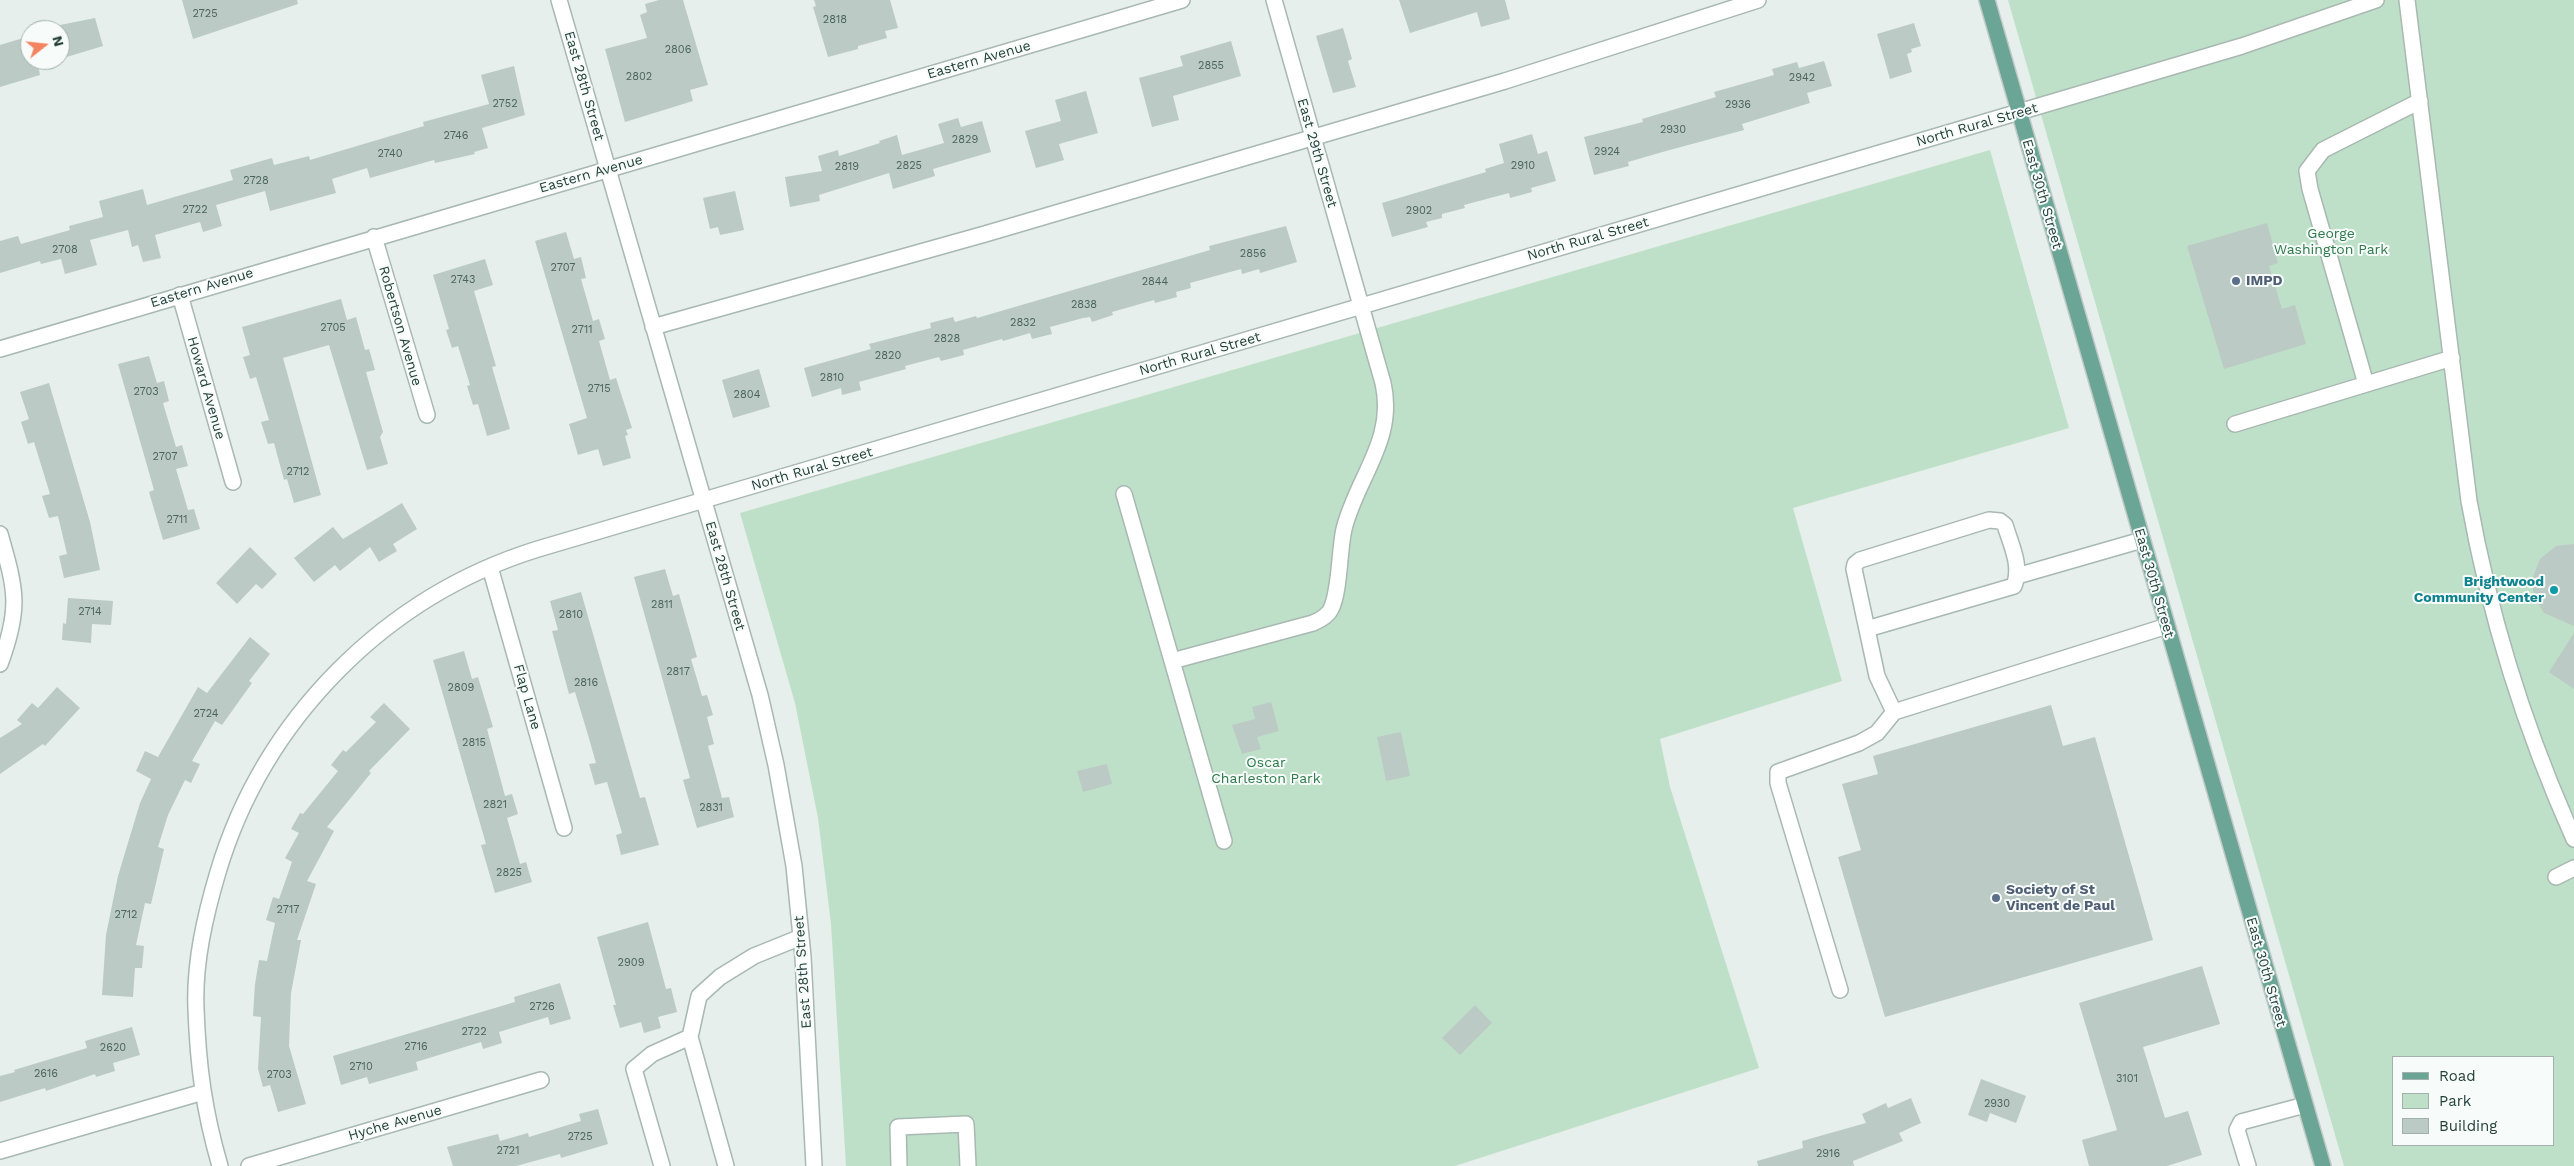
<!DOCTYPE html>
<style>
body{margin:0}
#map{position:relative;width:2574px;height:1166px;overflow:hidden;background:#e6efeb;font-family:"Work Sans",sans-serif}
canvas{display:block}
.legend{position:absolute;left:2392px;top:1056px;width:162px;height:90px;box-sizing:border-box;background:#f7fbf9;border:1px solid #a3b1ad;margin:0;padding:6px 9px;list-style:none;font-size:15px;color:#24423a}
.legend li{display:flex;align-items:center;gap:10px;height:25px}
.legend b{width:25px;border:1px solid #a3b1ad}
.north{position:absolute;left:20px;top:20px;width:50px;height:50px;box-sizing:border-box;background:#f7fbf9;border:1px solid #a3b1ad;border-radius:50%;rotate:74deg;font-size:14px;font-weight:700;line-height:20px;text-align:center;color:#24423a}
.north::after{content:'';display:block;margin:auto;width:18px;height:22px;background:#f4845f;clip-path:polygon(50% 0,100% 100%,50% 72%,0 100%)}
</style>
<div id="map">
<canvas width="2574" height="1166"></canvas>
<ul class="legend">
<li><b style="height:6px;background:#6aa596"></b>Road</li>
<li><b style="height:14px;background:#bfe0c8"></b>Park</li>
<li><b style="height:14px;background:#bbcac4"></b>Building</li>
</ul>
<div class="north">N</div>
</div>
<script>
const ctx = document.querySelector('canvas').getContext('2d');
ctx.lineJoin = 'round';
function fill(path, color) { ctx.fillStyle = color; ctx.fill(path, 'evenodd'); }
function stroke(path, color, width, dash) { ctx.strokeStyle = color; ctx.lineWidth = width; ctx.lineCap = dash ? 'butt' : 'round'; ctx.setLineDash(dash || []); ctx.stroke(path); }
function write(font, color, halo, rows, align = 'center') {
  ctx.font = font + ' "Work Sans",sans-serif'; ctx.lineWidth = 4; ctx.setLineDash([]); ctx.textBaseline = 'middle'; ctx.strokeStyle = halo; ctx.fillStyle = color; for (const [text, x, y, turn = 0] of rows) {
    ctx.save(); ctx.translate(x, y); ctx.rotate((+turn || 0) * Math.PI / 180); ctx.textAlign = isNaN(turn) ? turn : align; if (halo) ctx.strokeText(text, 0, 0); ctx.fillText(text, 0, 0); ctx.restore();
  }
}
fill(new Path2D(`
 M2008 0H2574V1166H2344ZM2393 1057H2553V1145H2393Z
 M1990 150 2069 428 1793 508 1842 681 1660 739 1670 787 1759 1068 1455 1166H846L831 924 818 818 795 703 740 513Z`), '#bfe0c8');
fill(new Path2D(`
 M182 0H297L298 4 193 39Z
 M659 0H683L708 85 690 90 693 101 625 122 605 49 647 38 640 15 647 12 645 4Z
 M814 0H890L898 28 885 31 887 38 858 46V49L828 57 813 7 816 6Z
 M1399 0H1505L1510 19 1481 27 1477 12 1410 33Z
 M95 18 103 46 60 59V30H52L56 29 55 26Z
 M1914 23 1921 46 1911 49 1912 52 1907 54 1912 72 1890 79 1877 34Z
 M1343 28 1352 59 1348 61 1356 87 1333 93 1316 36Z
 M30 36V60H55L38 65 40 75 0 87V45Z
 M1231 41 1241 76 1173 96 1179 120 1152 127 1139 78 1183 66 1180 56Z
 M1824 61 1832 86 1807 93 1810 103 1742 124 1744 130 1666 151 1628 162 1629 166 1594 175 1584 137 1643 122 1642 119 1716 97 1714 92 1774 75 1772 69 1797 62 1799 68Z
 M514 66 525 115 482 128 488 148 474 152 475 154 435 163 434 160 370 178 367 168 332 179 336 193 270 211 265 191 216 205 222 226 203 232 200 222 155 235 161 258 143 262 138 245 132 247 128 230 90 240 97 265 65 274 61 259 41 264 40 261 0 273V241L18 236 21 244 70 230 69 226 103 217 99 201 143 189 147 205 233 180 230 170 272 158 274 165 309 156 310 160 424 126 423 122 489 104 481 75Z
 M1086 91 1098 133 1059 144 1064 160 1036 168 1025 131 1061 121 1055 100Z
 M958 118 961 127 982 121 991 152 933 169 935 176 893 189 889 173 819 195 820 201 790 207 785 177 822 171 818 156 838 150 839 156 880 143 879 141 897 135 902 155 944 143 938 124Z
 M1532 134 1538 154 1547 151 1556 181 1531 188 1532 192 1510 198 1509 193 1464 205 1465 208 1442 214V218L1426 222 1428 227 1392 237 1382 203 1486 172 1485 169 1504 163 1499 144Z
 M735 191 744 230 720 235 718 227 710 229 703 198Z
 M2267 223 2278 263 2269 266 2282 309 2295 305 2306 344 2224 369 2187 246Z
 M1286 226 1297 262 1260 273 1259 269 1242 274 1241 269 1190 283 1191 288 1176 292 1177 297 1155 303 1154 300 1112 312 1113 315 1092 322 1090 317 1083 318 1050 327 1052 334 1032 339 1030 333 1003 341 1002 339 963 350 964 355 941 361 939 357 905 366 906 369 859 382 861 390 842 395 841 388 812 397 804 368 871 349 869 344 931 328 930 323 953 317 955 322 976 316 977 318 1210 250 1209 246Z
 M566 232 574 259 581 257 586 278 581 279 593 321 599 319 605 339 599 341 610 380 616 378 632 428 626 430 628 435 625 436 631 458 603 466 598 449 578 455 569 424 587 418 535 241Z
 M485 259 493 285 474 291 496 366 492 367 510 429 487 436 478 404 473 405 467 386 470 385 458 346 452 348 446 330 449 329 433 275Z
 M341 299 347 320 356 317 365 350 369 349 375 370 366 372 383 432 380 437 388 464 367 470 329 345 283 358 321 495 294 503 287 479 284 480 274 443 268 444 261 422 269 420 256 377 250 379 243 357 250 355 242 327Z
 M149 356 157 383 164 381 169 401 163 403 176 447 182 445 188 466 176 469 188 510 194 509 200 529 163 540 149 492 154 490 118 364Z
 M759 369 770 407 733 418 722 380Z
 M49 383 90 522 100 570 64 578 59 556 67 554 58 516 49 518 42 496 50 494 34 442 28 444 21 422 29 419 20 392Z
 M402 503 417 529 393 544 397 551 379 562 370 547 340 571 335 565 314 582 294 558 333 527 343 539Z
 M2574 544V626L2544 613 2535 598 2531 582 2540 559 2556 546Z
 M250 547 277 574 262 589 256 584 237 604 216 583Z
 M665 569 673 596 679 594 697 657 691 659 702 696 707 695 713 715 707 717 714 744 708 746 722 798 729 797 734 817 697 828 683 780 690 778 634 577Z
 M581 592 640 798 645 797 659 845 621 855 616 835 622 833 607 782 595 785 589 764 596 763 588 735 575 692 569 694 552 631 558 630 550 601Z
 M68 598 113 601 111 625 92 624 91 643 62 640 63 623 66 624Z
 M2574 633V689L2549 672Z
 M250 637 270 654 249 681 252 683 222 725 215 721 192 761 200 764 191 783 185 780 168 815 158 847 164 849 151 904 145 903 136 945 144 946 142 968H135L133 997 102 995 106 935 118 876 140 803 151 779 136 771 145 751 158 757 198 687 207 693Z
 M464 651 472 679 478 677 493 727 487 729 505 796 512 794 518 814 507 818 520 864 526 862 532 882 495 893 481 845 486 844 433 660Z
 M57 687 80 708 45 746 43 744 0 774V738L22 724 17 720 32 703 38 708Z
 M1271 702 1279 731 1257 737 1261 749 1242 754 1232 725 1255 719 1252 707Z
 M384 703 410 729 369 771 371 773 327 827 334 831 307 881 316 884 297 940H301L291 993 289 1046 306 1104 278 1112 270 1085 263 1087 258 1069 261 1017 253 1016 255 984 259 960 267 961 275 923 266 920 273 897 279 899 292 862 285 858 299 833 291 829 300 813 303 814 338 771 331 765 343 750 346 752 376 722 370 717Z
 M2051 705 2063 746 2095 737 2153 940 1885 1017 1838 857 1861 850 1842 784 1878 774 1873 756Z
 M1401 732 1410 776 1386 781 1377 737Z
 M1107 764 1112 784 1083 792 1077 771Z
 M648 922 666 989 671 988 677 1012 658 1017 661 1028 644 1033 641 1022 620 1028 613 1005H616L597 937Z
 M2202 966 2220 1024 2143 1047 2165 1118 2188 1111 2202 1155 2167 1166H2089L2082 1140 2117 1130 2079 1003Z
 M560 983 571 1019 550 1025 548 1017 499 1032 502 1043 483 1049 481 1042 416 1062 418 1070 369 1084 367 1077 341 1085 333 1056 515 1002 514 997Z
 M1475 1005 1492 1023 1460 1055 1442 1038Z
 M132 1027 140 1055 113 1063 115 1071 96 1077 95 1074 46 1091 45 1088 0 1102V1076L15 1072 14 1070 87 1048 85 1041Z
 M1981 1079 2026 1096 2016 1123 1990 1113 1987 1122 1968 1115Z
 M1911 1098 1921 1123 1899 1133 1903 1141 1853 1161 1854 1166H1758L1757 1161 1803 1148 1802 1141 1866 1123 1862 1114 1886 1103 1888 1108Z
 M598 1109 608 1144 561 1158 560 1154 516 1166H453L447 1147 498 1134 500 1141 528 1133 529 1137 581 1121 579 1114Z`), '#bbcac4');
const minor = new Path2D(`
 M559 0 760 695 776 765 794 866 803 957 814 1166
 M2407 0 2469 501C2490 618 2525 730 2574 839
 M374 237 427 415
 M180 295 233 482
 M653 327 985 234 1505 81 1758 0
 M0 349 1182 0
 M2366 384 2310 189 2307 171 2323 150 2420 101
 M2235 424 2452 358
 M1124 494 1172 661
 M0 534C16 590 21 608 0 664
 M490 567 564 828
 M2017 576 2142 540
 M1867 629 2014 586C2022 566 2011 545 2005 525L2000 521 1989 520 1860 560 1855 564 1854 569 1877 676 1894 712
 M1224 841 1172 661 1313 623C1320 620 1328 616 1331 609 1340 591 1339 551 1344 529 1357 477 1396 440 1383 383L1274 0
 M2556 877 2574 868
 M1840 990 1778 783V772L1859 743 1877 733 1894 712 2167 626
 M0 1151 203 1092
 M220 1166C204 1111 198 1066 196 1009 194 963 205 916 218 872 264 718 386 596 538 549L2019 112 2242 46 2376 0
 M249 1166 541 1080
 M662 1166 634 1069 652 1054 690 1037
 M726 1166 690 1037 699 996 720 977 754 956 801 937
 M899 1166 898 1127 966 1124 968 1166
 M2248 1166 2237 1130 2241 1122 2305 1105`);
const major = new Path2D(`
 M1987 0 2323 1166`);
stroke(minor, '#a8b8b2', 18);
stroke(major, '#c2cac8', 18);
stroke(minor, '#fff', 15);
stroke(major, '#6aa596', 15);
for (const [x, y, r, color] of [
 [2236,281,5,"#5c6f8a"],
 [2554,590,5,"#0f9aa8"],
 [1996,898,5,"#5c6f8a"]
]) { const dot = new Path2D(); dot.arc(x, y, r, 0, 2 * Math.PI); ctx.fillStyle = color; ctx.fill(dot); stroke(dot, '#f7fbf9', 2); }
write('11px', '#4a645c', null, [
 ["2725",205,14],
 ["2818",835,20],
 ["2806",678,50],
 ["2855",1211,66],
 ["2802",639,77],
 ["2942",1802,78],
 ["2752",505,104],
 ["2936",1738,105],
 ["2930",1673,130],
 ["2746",456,136],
 ["2829",965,140],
 ["2924",1607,152],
 ["2740",390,154],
 ["2825",909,166],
 ["2910",1523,166],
 ["2819",847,167],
 ["2728",256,181],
 ["2722",195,210],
 ["2902",1419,211],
 ["2708",65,250],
 ["2856",1253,254],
 ["2707",563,268],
 ["2743",463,280],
 ["2844",1155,282],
 ["2838",1084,305],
 ["2832",1023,323],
 ["2705",333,328],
 ["2711",582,330],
 ["2828",947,339],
 ["2820",888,356],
 ["2810",832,378],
 ["2715",599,389],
 ["2703",146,392],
 ["2804",747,395],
 ["2707",165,457],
 ["2712",298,472],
 ["2711",177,520],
 ["2811",662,605],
 ["2714",90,612],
 ["2810",571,615],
 ["2817",678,672],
 ["2816",586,683],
 ["2809",461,688],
 ["2724",206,714],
 ["2815",474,743],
 ["2821",495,805],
 ["2831",711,808],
 ["2825",509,873],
 ["2717",288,910],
 ["2712",126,915],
 ["2909",631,963],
 ["2726",542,1007],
 ["2722",474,1032],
 ["2716",416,1047],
 ["2620",113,1048],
 ["2710",361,1067],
 ["2616",46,1074],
 ["2703",279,1075],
 ["3101",2127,1079],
 ["2930",1997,1104],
 ["2725",580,1137],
 ["2721",508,1151],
 ["2916",1828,1154]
]);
write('14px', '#24423a', '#f7fbf9', [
 ["Eastern Avenue",979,60,-16],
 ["East 28th Street",584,86,74],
 ["North Rural Street",1977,125,-16],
 ["East 29th Street",1317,153,74],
 ["Eastern Avenue",591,174,-16],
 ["East 30th Street",2042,194,74],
 ["North Rural Street",1588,239,-16],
 ["Eastern Avenue",202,288,-17],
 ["Robertson Avenue",400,326,74],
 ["North Rural Street",1200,354,-16],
 ["Howard Avenue",206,388,74],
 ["North Rural Street",812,469,-16],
 ["East 28th Street",725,576,74],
 ["East 30th Street",2154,583,74],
 ["Flap Lane",527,697,74],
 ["East 28th Street",803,972,-94],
 ["East 30th Street",2266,972,74],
 ["Hyche Avenue",395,1123,-16]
]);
write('14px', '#2d7a4b', '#f7fbf9', [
 ["George",2331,234],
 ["Washington Park",2331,250],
 ["Oscar",1266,763],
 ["Charleston Park",1266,779]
]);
write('bold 14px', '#4e5e75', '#f7fbf9', [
 ["IMPD",2246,281],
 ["Society of St",2006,890],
 ["Vincent de Paul",2006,906]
], 'left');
write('bold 14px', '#0d838f', '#f7fbf9', [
 ["Brightwood",2544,582],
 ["Community Center",2544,598]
], 'right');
</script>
